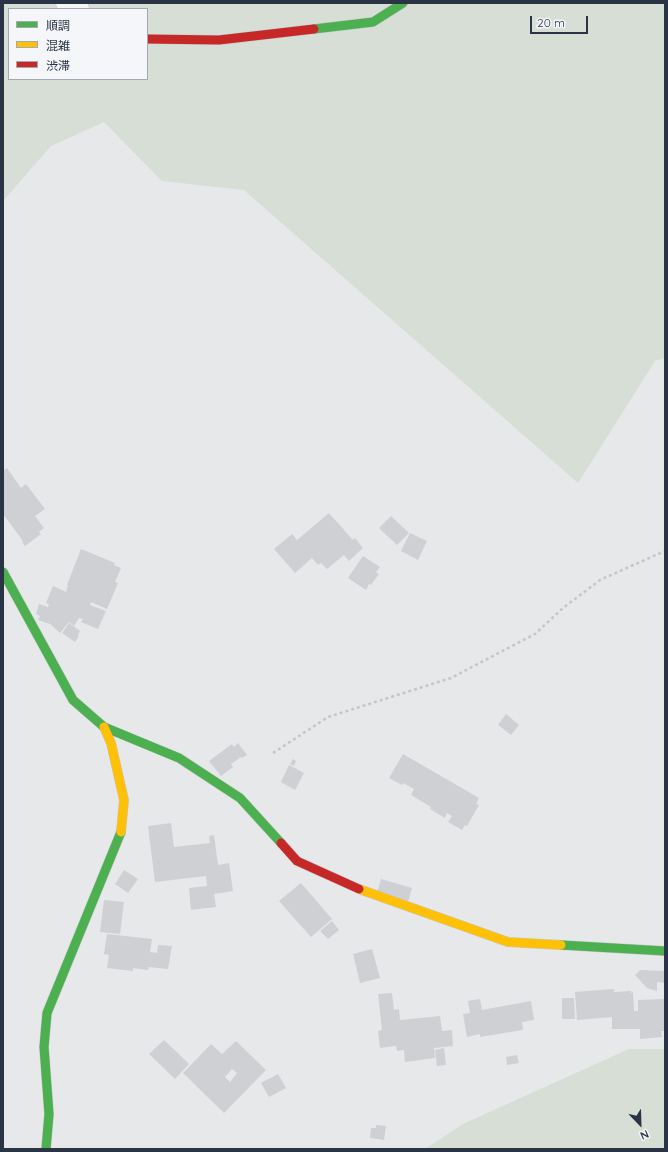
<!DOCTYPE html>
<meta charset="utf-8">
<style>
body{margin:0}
#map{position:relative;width:668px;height:1152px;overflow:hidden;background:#e6e8ea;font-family:Quicksand,"Noto Sans JP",sans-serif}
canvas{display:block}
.frame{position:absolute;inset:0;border:4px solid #2b3445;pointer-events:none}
.legend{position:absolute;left:8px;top:8px;width:140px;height:72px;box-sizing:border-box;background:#f4f6f9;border:1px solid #a4a8b1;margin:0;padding:5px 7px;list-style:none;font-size:12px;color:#2b3445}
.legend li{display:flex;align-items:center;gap:8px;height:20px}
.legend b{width:20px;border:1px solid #a4a8b1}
.north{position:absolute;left:620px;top:1104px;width:40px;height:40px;-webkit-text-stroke:3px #f4f6f9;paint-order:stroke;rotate:157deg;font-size:11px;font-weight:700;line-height:16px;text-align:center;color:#2b3445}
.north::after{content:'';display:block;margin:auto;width:14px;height:18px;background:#2b3445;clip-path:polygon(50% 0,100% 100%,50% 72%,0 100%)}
.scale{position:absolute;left:530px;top:16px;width:58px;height:18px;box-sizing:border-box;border:2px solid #2b3445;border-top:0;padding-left:5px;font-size:12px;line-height:14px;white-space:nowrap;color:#2b3445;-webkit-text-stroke:3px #f4f6f9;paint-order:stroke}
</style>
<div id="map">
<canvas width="668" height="1152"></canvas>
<div class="frame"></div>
<ul class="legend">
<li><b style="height:5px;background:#4caf50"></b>順調</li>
<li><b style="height:5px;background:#ffc107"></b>混雑</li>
<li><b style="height:5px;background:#c62828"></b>渋滞</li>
</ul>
<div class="north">N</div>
<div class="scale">20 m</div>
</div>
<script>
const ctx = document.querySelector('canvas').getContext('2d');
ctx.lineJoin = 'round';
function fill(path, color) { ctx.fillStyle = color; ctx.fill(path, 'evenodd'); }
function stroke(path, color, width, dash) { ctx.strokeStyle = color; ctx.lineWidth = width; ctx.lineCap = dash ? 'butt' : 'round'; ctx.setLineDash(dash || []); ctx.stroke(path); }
fill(new Path2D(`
 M3 3H665V358L655 361 578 483 244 190 162 181 104 122 51 146 3 201ZM9 9H147V79H9Z
 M629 1049H665V1149H425L463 1124Z`), '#d6ded6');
fill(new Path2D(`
 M7 468 21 488 26 484 45 509 35 516 44 528 39 532 41 534 25 546 22 542 23 541 3 514V471Z
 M329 513 353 540 355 538 363 548 349 561 344 555 327 569 321 563 318 565 312 558 295 573 274 549 292 534 297 540Z
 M391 516 409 533 397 545 379 528Z
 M410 533 427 541 418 560 401 551Z
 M81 549 115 563 114 565 121 568 115 582 118 583 107 609 91 602 90 605 106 611 98 629 81 622 83 619 79 618 74 626 69 622 60 633 50 624 38 620 40 616 36 614 39 604 48 607 49 604 46 603 53 586 66 592 68 585H67Z
 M363 556 380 567 376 572 379 574 371 585 369 584 366 590 348 578Z
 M69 623 80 631 78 635 79 636 75 642 62 633Z
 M506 714 519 725 511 735 498 725Z
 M238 743 247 755 242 758 241 757 231 764 233 767 221 776 209 761 232 744 234 747Z
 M403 754 479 798 476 804 479 805 467 826 465 825 462 830 448 822 452 816 447 813 445 818 430 809 431 807 411 795 414 789 403 783 402 785 389 778Z
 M293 759 296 761 294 766 290 764Z
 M289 765 304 773 295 790 281 782Z
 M171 823 174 847 210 843 209 836 214 835 218 865 229 863 233 891 214 894 216 907 191 910 189 888 207 886 206 876 155 882 148 826Z
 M124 870 138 879 128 893 115 884Z
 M381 879 412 888 408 902 377 893Z
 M301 883 332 919 311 937 279 901Z
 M104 900 124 902 120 934 100 932Z
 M332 921 339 930 328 939 320 931Z
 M107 934 152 939 150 952 157 953 158 945 172 946 168 969 149 967 148 970 133 968V971L107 968 109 955 104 954Z
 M372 949 380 978 360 983 353 954Z
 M640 970 665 971V983L657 982V991L647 988 635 975Z
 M614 989V992L631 991V993L633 992 634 1011H638V1000L665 999V1031H661L662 1037 640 1039V1029H612V1017L577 1020 575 992Z
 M392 993 394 1010 399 1009 400 1020 440 1016 442 1031 452 1030 453 1046 434 1048 435 1058 405 1062 404 1050 397 1051 396 1046 380 1048 378 1031 382 1030 378 994Z
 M562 998H574L575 1019H562Z
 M480 999 482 1010 531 1001 534 1020 522 1022 523 1030 480 1037V1034L467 1037 463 1014 470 1013 468 1001Z
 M164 1040 189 1064 175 1079 149 1054Z
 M236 1041 266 1070 224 1113 183 1073 211 1044 222 1054ZM232 1069 237 1073 230 1082 225 1077Z
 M444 1048 446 1065 437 1066 435 1050Z
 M517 1055 519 1063 507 1065 506 1057Z
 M278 1074 286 1088 269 1097 261 1083Z
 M376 1125 386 1126 384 1140 370 1138 371 1128H376Z`), '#ced0d3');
const street = new Path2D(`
 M67 3 78 9`);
const fast = new Path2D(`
 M314 29 373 22 403 3
 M3 572 73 700 104 727 179 758 240 798 281 843
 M561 945 665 951
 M46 1149 49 1114 44 1047 47 1013 121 832`);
const slow = new Path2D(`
 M104 727 111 743 124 800 121 832
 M359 889 508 942 561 945`);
const jam = new Path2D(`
 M147 39 219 40 314 29
 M281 843 297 861 359 889`);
stroke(street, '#c4c6c8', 23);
stroke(fast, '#c4c6c8', 10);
stroke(slow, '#c4c6c8', 10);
stroke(jam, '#c4c6c8', 10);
stroke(new Path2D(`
 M273 753 328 717 451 678 535 634 563 608 600 580 665 551`), '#c5c6ca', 2.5, [3, 3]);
stroke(street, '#f5f6f7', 22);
stroke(fast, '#4caf50', 9);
stroke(slow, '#ffc107', 9);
stroke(jam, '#c62828', 9);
</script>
